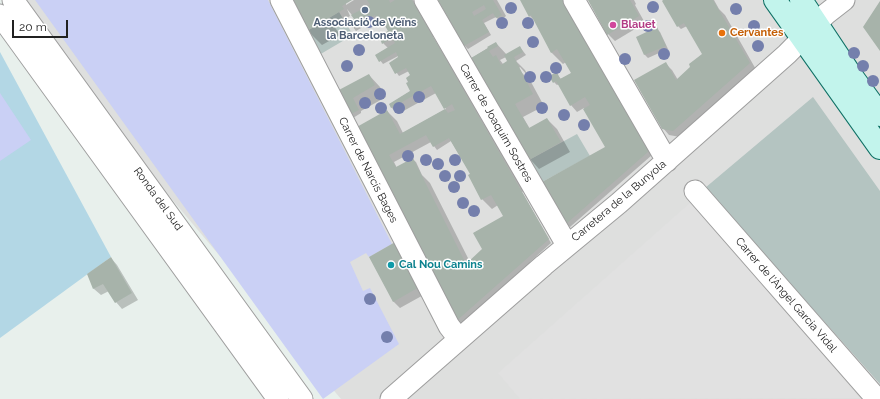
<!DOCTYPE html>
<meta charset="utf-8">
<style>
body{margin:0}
#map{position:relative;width:880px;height:399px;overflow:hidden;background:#e8f0ec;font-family:Raleway,sans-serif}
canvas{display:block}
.scale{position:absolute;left:12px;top:20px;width:56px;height:18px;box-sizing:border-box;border:2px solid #212121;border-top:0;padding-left:5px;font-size:12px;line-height:14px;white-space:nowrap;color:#212121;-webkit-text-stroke:3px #fff;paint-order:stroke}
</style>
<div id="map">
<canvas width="880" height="399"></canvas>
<div class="scale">20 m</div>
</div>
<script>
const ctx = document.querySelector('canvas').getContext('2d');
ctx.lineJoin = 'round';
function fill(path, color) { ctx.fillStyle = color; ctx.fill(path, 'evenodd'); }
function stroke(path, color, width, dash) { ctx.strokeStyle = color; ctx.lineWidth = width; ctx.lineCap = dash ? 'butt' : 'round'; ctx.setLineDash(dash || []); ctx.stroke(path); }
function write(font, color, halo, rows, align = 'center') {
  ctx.font = font + ' Raleway,sans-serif'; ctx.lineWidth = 3; ctx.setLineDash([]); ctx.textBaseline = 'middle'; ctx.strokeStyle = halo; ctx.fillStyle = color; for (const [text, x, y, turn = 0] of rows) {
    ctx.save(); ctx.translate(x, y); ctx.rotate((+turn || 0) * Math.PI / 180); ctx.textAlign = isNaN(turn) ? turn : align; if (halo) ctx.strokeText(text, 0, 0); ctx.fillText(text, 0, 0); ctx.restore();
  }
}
fill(new Path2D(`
 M3 0H880V399H341Z`), '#dedfde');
fill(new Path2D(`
 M339 12 353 35 319 55 307 31Z
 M813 97 880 191V384L705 188Z
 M577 134 590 156 542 182 529 160Z`), '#b4c4c1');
fill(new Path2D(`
 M0 52 111 257 0 338Z`), '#b3d7e5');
fill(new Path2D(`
 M35 0H268L392 244 369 257 366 253 350 262 363 291 370 288 399 344 323 399Z
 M0 93 31 140 0 161Z`), '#cad0f5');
fill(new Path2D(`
 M692 201 860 398 520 399 498 373Z`), '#e1e1e1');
fill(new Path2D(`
 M292 0H350L346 2V5L354 0H413L422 12 436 35 433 37 443 53 446 57 480 115H479L484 124 490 130 513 168 524 191 522 192 551 243 530 262 533 266 508 288 512 294 467 334 455 322 357 128 387 111 397 121 403 133 446 109 436 93 398 114 391 107 390 104 411 91 407 84 410 82 407 78 411 76 409 71 399 76 390 63 401 56 400 55 383 64 376 55 388 48 383 43 380 37 390 31 384 22 382 23 378 18 356 31 350 23 356 20 347 9 350 16 334 26 340 35 322 45 308 31ZM451 141 471 174 469 175 482 199 492 209 498 205 505 216 474 233 486 253 482 251 470 262 430 183 422 175 416 162 412 159 397 168 394 162 431 142 437 150Z
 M439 0H497L506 16 500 21 496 17 484 23 491 35 468 49 465 46Z
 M521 0H564L652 155 570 227 567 224 543 183 607 147 584 108 577 112 571 105 559 84 557 85 554 82 556 73 561 79 572 73 566 62 563 64 551 52 537 23 530 16Z
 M589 0H634L636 4 635 5 645 23 615 41 608 34Z
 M665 0H714L719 9 725 15 758 73 680 137 669 135 663 128 665 63 672 70 678 80 703 54 687 26 681 29 678 26Z
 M657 29 660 32 668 49 648 58 645 55 638 38Z
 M496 43 507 55 520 47 526 55 516 61 525 70 528 76 520 67 518 69 531 82 544 106 523 117 530 129 547 119 557 129 570 152 539 169 530 159 472 58ZM506 57 509 61 503 64 500 60Z
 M369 75 380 87 386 97 361 111V113L353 118 338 92Z
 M403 249 427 293 400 308 393 301Z
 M111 258 117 265 138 300 122 309 116 302 109 291 101 295 94 289 88 275Z`), '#0003');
fill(new Path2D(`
 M291 0H352L342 6 344 9 307 31Z
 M367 0H389L390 3 395 0H412L549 239 454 323 355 128 387 110 400 134 445 109 448 113 455 110 452 104 444 109 431 86 391 108 389 104 410 91 406 83 408 82 406 78 410 75 406 68 395 74 389 63 398 57 396 52 379 62 375 55 395 43 392 38 382 44 379 36 388 31 381 19 378 21 375 15 352 28 349 23 354 19 351 15 370 5ZM426 135 433 147 449 138 470 174 468 175 481 200 491 195 503 216 473 233 482 249 466 264 413 158 396 167 389 155Z
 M438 0H493L502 15 496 18 493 13 482 20 489 32 464 46ZM484 5 486 9 474 16 472 12Z
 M520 0H563L649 151 566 224 542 182 605 147 583 109 590 105 585 97 570 106 556 81 553 83 549 76 557 72 560 79 571 73 557 49 551 53 531 15 529 17Z
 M588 0H630L639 16 607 35Z
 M663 0H713L750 63 673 131 662 129 634 80 666 62 676 80 690 67 689 64 702 54 684 23 677 27 662 1Z
 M880 1V51L863 27Z
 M657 27 666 46 644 55 636 37Z
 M496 42 498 46 489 51 493 57 496 55 501 65 507 61 504 55 520 46 523 52 514 57 533 94 515 104 529 128 547 118 561 142 529 160 471 58 488 48 487 47Z
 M369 74 375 85 353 98 359 110 349 115 337 91Z
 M397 241 421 286 393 302 369 257Z
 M111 257 132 293 115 303 103 284 93 289 87 274Z`), '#a7b3aa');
const minor = new Path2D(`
 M13 0 302 399
 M281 0 449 326 459 339
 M425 0 567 245
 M574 0 667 161
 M0 15 278 399
 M695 191 877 399
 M391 399 544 265 619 203 787 54 826 14 844 0`);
const secondary = new Path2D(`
 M775 0 880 148
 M801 0 851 75 880 115`);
stroke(minor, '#9e9e9e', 23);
stroke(secondary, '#0f7065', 24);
stroke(minor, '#fff', 21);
stroke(secondary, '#c2f4ec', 22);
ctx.fillStyle = '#747fac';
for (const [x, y] of [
 [653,7],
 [511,8],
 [736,9],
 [369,22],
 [502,23],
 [528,23],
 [648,26],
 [754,26],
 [533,42],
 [758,46],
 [359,50],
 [854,53],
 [664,54],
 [625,59],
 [347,66],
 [863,66],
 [556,68],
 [530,77],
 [546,77],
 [873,81],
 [380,94],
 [419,97],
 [365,103],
 [381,108],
 [399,108],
 [542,108],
 [564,115],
 [584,125],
 [408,156],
 [426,160],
 [455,160],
 [438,164],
 [445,176],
 [460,176],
 [454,187],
 [463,203],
 [474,211],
 [370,299],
 [387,337]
]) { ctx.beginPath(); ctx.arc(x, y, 6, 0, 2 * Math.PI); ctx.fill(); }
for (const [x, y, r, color] of [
 [365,10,4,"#5c6f8a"],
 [613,25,4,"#d1479c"],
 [722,33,4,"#e8710a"],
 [391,265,4,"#0f9aa8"]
]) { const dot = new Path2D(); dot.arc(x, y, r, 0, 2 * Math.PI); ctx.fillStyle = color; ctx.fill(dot); stroke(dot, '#fff', 1.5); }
write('bold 11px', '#4e5e75', '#fff', [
 ["Associació de Veïns",365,23],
 ["la Barceloneta",365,36]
]);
write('bold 11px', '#b23c85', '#fff', [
 ["Blauet",621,25]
], 'left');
write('bold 11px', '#c56008', '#fff', [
 ["Cervantes",730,33]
], 'left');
write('11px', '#212121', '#fff', [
 ["Carrer de Joaquim Sostres",496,123,60],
 ["Carrer de Narcís Bages",368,170,63],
 ["Ronda del Sud",158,199,54],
 ["Carretera de la Bunyola",619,201,-40],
 ["Carrer de l'Àngel Garcia Vidal",786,295,49]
]);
write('bold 11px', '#0d838f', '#fff', [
 ["Cal Nou Camins",399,265]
], 'left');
</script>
